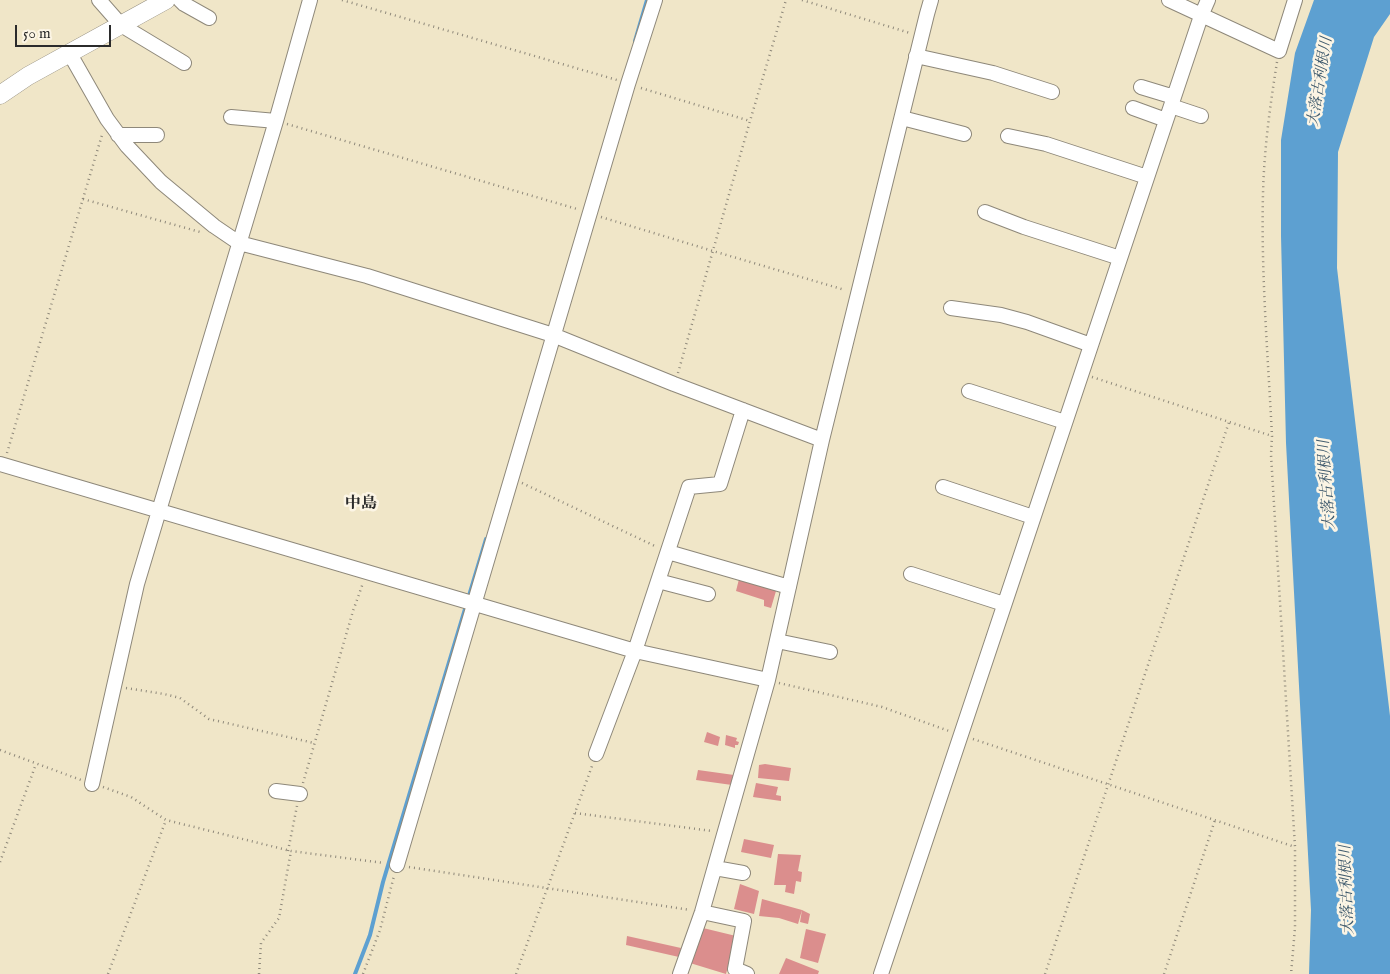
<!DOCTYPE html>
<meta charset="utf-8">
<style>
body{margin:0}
#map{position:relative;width:1390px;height:974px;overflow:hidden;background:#f0e6c8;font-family:"IM FELL English",serif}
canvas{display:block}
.scale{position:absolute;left:15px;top:25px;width:96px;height:22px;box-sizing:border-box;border:2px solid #2b2b2b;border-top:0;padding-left:6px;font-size:15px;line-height:18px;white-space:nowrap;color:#2b2b2b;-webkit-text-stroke:4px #fcf5e5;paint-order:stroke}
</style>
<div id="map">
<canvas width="1390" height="974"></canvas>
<div class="scale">50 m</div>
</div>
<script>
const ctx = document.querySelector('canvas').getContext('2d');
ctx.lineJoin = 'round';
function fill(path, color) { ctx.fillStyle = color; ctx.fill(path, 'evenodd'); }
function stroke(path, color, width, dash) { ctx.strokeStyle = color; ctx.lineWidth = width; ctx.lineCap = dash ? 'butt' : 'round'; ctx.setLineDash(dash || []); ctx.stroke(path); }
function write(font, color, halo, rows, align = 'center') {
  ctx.font = font + ' "IM FELL English","Noto Serif JP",serif'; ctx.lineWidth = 5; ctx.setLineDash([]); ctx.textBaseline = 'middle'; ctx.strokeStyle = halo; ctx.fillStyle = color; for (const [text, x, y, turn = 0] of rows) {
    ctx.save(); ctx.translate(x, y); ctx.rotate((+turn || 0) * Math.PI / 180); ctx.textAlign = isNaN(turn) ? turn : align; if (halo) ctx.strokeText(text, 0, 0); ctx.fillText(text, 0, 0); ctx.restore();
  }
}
fill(new Path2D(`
 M1314 0H1390V14L1374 37 1338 152 1337 268 1390 716V974H1309L1311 910 1286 443 1281 236V140L1295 53Z`), '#5da0d1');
stroke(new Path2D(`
 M635 41 647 0
 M355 974 370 935 383 882 486 539`), '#5da0d1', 4);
fill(new Path2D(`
 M739 579 776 591 771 608 764 606V600L736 591Z
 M707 732 720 737 718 746 704 742Z
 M726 735 737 738 736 741 739 742 738 745H735V748L725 745Z
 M765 764 791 768 789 781 758 778 759 765Z
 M698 770 734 775 732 785 696 780Z
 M756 783 778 787 776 795 781 796V801L753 797Z
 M744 839 774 845 771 858 741 852Z
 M778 854 801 855 798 871 802 872 801 882 796 881 794 894 785 892 786 885H774Z
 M740 884 759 891 754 914 734 909Z
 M762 899 802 910 798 924 779 918 759 916Z
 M802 910 810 914 808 924 800 922Z
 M703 928 736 936 726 974 690 963Z
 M806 929 826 934 818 963 800 958Z
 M627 936 681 948 679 957 626 945Z
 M786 958 819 971 818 974H779Z`), '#db8e8d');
const minor = new Path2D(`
 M99 0 121 25 184 63
 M180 0 184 4 209 18
 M1169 0 1279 51 1295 0
 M70 54 107 119 127 146 161 182 214 226 239 243 367 276 553 335 674 384 822 440
 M916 56 993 73 1052 92
 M1141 87 1174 97
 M1171 106 1201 116
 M1133 108 1166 120
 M231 117 276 121
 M902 118 964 134
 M118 135H157
 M1008 136 1046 144 1147 177
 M985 212 1024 227 1120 258
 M951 308 1001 315 1027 322 1091 345
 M969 391 1065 422
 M0 464 635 651 768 680
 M943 487 1033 517
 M668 552 789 587
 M911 574 1004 604
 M658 581 708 594
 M777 641 830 652
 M596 754 635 651 689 487 720 484 743 410
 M92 784 137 584 276 121 310 0
 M276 791 300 794
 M397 865 628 84 655 0
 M715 868 743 873
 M702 912 744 921 735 969 747 974
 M680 974 702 912 768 680 822 440 927 14 931 0
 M881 974 1201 16 1208 0`);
const major = new Path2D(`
 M0 95 28 76 166 0`);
stroke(minor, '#8e887a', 16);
stroke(major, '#8e887a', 19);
stroke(new Path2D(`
 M342 0 617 80
 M802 0 910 33
 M1277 62C1270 106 1264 150 1263 194 1261 275 1268 356 1272 436L1271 455 1295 847V928L1291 974
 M641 88 750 121
 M287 124 577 209
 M83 199 200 232
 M601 217 713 251 845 290
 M678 373 750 121 786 0
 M1092 377 1272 436
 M7 453 102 135
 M522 483 657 547
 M779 683 882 707 949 731
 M126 688 164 694 180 698 209 719 314 743
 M973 739 1295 847
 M0 750 81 780
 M303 783 353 611 363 583
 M103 787 131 797 166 820 291 851 384 863
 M575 813 712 831
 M288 851 297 806
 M0 862 36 764
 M409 867 690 910
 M108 974 166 820
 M259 974 261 943 279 918 291 851
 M363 974 380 930 394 876
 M516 974 592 766
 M1045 974 1229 422
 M1164 974 1215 820`), '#8e887a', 2.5, [1, 4]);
stroke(minor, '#fff', 14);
stroke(major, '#fff', 18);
write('italic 15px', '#3f5a6d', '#fcf5e5', [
 ["大落古利根川",1321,82,-81],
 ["大落古利根川",1328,485,-94],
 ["大落古利根川",1348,890,-92]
]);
write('bold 16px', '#2b2b2b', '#fcf5e5', [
 ["中島",361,505]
]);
</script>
